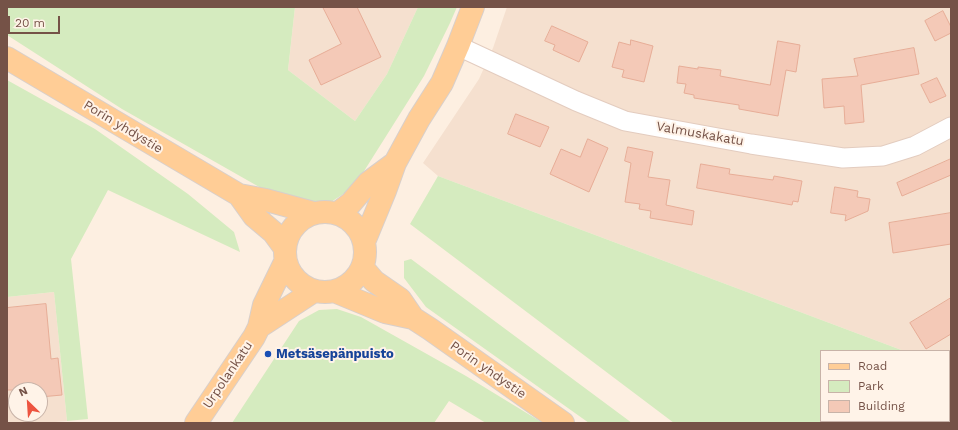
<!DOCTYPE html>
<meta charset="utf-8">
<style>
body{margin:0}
#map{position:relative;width:958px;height:430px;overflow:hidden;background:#fdefe1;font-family:"Work Sans",sans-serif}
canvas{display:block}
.frame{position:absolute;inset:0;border:8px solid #755247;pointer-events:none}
.legend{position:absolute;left:820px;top:350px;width:130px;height:72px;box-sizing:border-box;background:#fff3e8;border:1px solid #c8b3a8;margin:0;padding:5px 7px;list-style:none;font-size:12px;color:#755247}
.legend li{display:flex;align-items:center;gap:8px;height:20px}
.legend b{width:20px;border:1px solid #c8b3a8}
.north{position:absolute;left:8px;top:382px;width:40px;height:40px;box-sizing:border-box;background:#fff3e8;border:1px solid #c8b3a8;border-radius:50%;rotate:335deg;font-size:11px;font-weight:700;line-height:16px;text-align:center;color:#755247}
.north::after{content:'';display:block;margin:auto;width:14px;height:18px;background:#ed5440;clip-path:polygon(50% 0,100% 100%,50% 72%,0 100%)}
.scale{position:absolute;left:8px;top:16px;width:52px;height:18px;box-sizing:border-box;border:2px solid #755247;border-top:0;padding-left:5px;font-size:12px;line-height:14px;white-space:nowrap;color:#755247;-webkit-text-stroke:3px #fff3e8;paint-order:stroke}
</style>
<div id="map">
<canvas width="958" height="430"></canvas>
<div class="frame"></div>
<ul class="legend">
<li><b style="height:5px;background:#ffcd96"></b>Road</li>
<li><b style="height:11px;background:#d5ebbf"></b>Park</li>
<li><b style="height:11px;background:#f4c9b7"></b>Building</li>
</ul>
<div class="north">N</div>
<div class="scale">20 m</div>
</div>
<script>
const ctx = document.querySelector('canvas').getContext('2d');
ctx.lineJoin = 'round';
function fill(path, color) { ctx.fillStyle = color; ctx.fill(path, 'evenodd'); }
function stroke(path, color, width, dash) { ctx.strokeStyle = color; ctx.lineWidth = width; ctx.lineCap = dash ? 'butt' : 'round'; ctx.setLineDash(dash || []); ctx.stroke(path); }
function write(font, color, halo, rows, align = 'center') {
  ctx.font = font + ' "Work Sans",sans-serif'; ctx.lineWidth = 4; ctx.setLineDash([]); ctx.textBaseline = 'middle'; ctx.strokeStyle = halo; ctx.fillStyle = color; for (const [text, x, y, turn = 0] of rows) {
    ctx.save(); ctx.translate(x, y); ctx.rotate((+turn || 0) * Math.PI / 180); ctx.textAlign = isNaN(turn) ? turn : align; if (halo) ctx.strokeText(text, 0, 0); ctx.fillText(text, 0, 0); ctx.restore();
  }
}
fill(new Path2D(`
 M295 7H418L387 74 355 121 288 70Z
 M507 7H951V369L949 368V351H904L438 176 423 163 479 79 493 48Z
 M54 292 67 421 43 423H7V297ZM16 390H40V414H16Z`), '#f5e0cf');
fill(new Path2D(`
 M7 7H295L288 70 355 121 387 74 418 7H457L450 23 424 76 354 187 331 202 297 200 261 188 122 109 7 35Z
 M7 80 95 129 188 194 234 232 240 252 108 190 71 259 88 419 67 421 54 292 7 297Z
 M438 176 904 351H821V421H949V368L951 369V423H674L410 224Z
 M411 259 632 423H589L426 307 404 278V261Z
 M337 309 361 317 466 376 543 423H486L449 401 434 423H232L299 321 319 310Z`), '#d5ebbf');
const building = new Path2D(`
 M323 7H357L381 57 321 85 309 60 341 44Z
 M943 11 951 27V33L935 41 925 21Z
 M552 26 588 42 579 62 553 50 555 45 545 41Z
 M631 40 653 46 644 82 622 77 624 70 612 67 619 42 630 45Z
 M778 41 800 45 796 72 786 70 778 116 739 109V105L694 98V95L684 93 686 84 677 83 679 66 698 69V67L721 70 720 76 770 85Z
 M914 48 919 74 861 85 864 122 845 124 844 106 824 108 822 79 858 76 854 59Z
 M937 78 946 96 930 103 921 85Z
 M516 114 549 127 540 147 508 134Z
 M588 139 608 148 589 192 550 174 561 149 580 157Z
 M628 147 653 152 648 177 670 180 666 205 694 211 692 225 650 218 651 211 639 209 640 204 625 202 631 163 625 161Z
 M951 159V175L902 196 897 183Z
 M701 164 730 169 729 174 773 180 774 176 802 181 798 202 793 201 792 205 697 188Z
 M835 187 858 191 857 197 870 199 868 211 845 221 846 215 831 213Z
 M951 213V244L893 253 889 223Z
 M951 298V334L926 349 910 323Z
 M46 304 51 359 58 358 62 395 40 397V390H7V308Z`);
fill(building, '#f4c9b7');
stroke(building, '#e7ad97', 1);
const minor = new Path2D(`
 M458 46 576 101 625 121 751 144 843 158 883 156 915 146 951 127`);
const major = new Path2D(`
 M7 58 239 195 266 200 314 213
 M239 195 254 216 273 232 284 247
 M285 252a40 40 0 1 1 80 0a40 40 0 1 1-80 0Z
 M338 213 351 203 368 183 395 163
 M364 242 385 191 395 163 419 119 442 83 458 46 473 7
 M362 267 374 281 400 299 413 318
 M334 291 385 312 413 318 430 329 563 423
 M259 327 314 291
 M196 423 254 337 259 327 264 305 285 262`);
stroke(minor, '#e3ccbf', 21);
stroke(major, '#d8cfcb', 24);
stroke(minor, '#fff', 19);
stroke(major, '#ffcd96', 22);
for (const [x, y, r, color] of [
 [268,354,4,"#1a4fb4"]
]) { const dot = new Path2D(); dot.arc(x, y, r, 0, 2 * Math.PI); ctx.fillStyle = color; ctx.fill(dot); stroke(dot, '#fff3e8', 1.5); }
write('13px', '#755247', '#fff3e8', [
 ["Porin yhdystie",123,127,31],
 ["Valmuskakatu",700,134,10],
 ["Porin yhdystie",488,370,35],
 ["Urpolankatu",228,375,-56]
]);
write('bold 13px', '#164399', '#fff3e8', [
 ["Metsäsepänpuisto",276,354]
], 'left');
</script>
